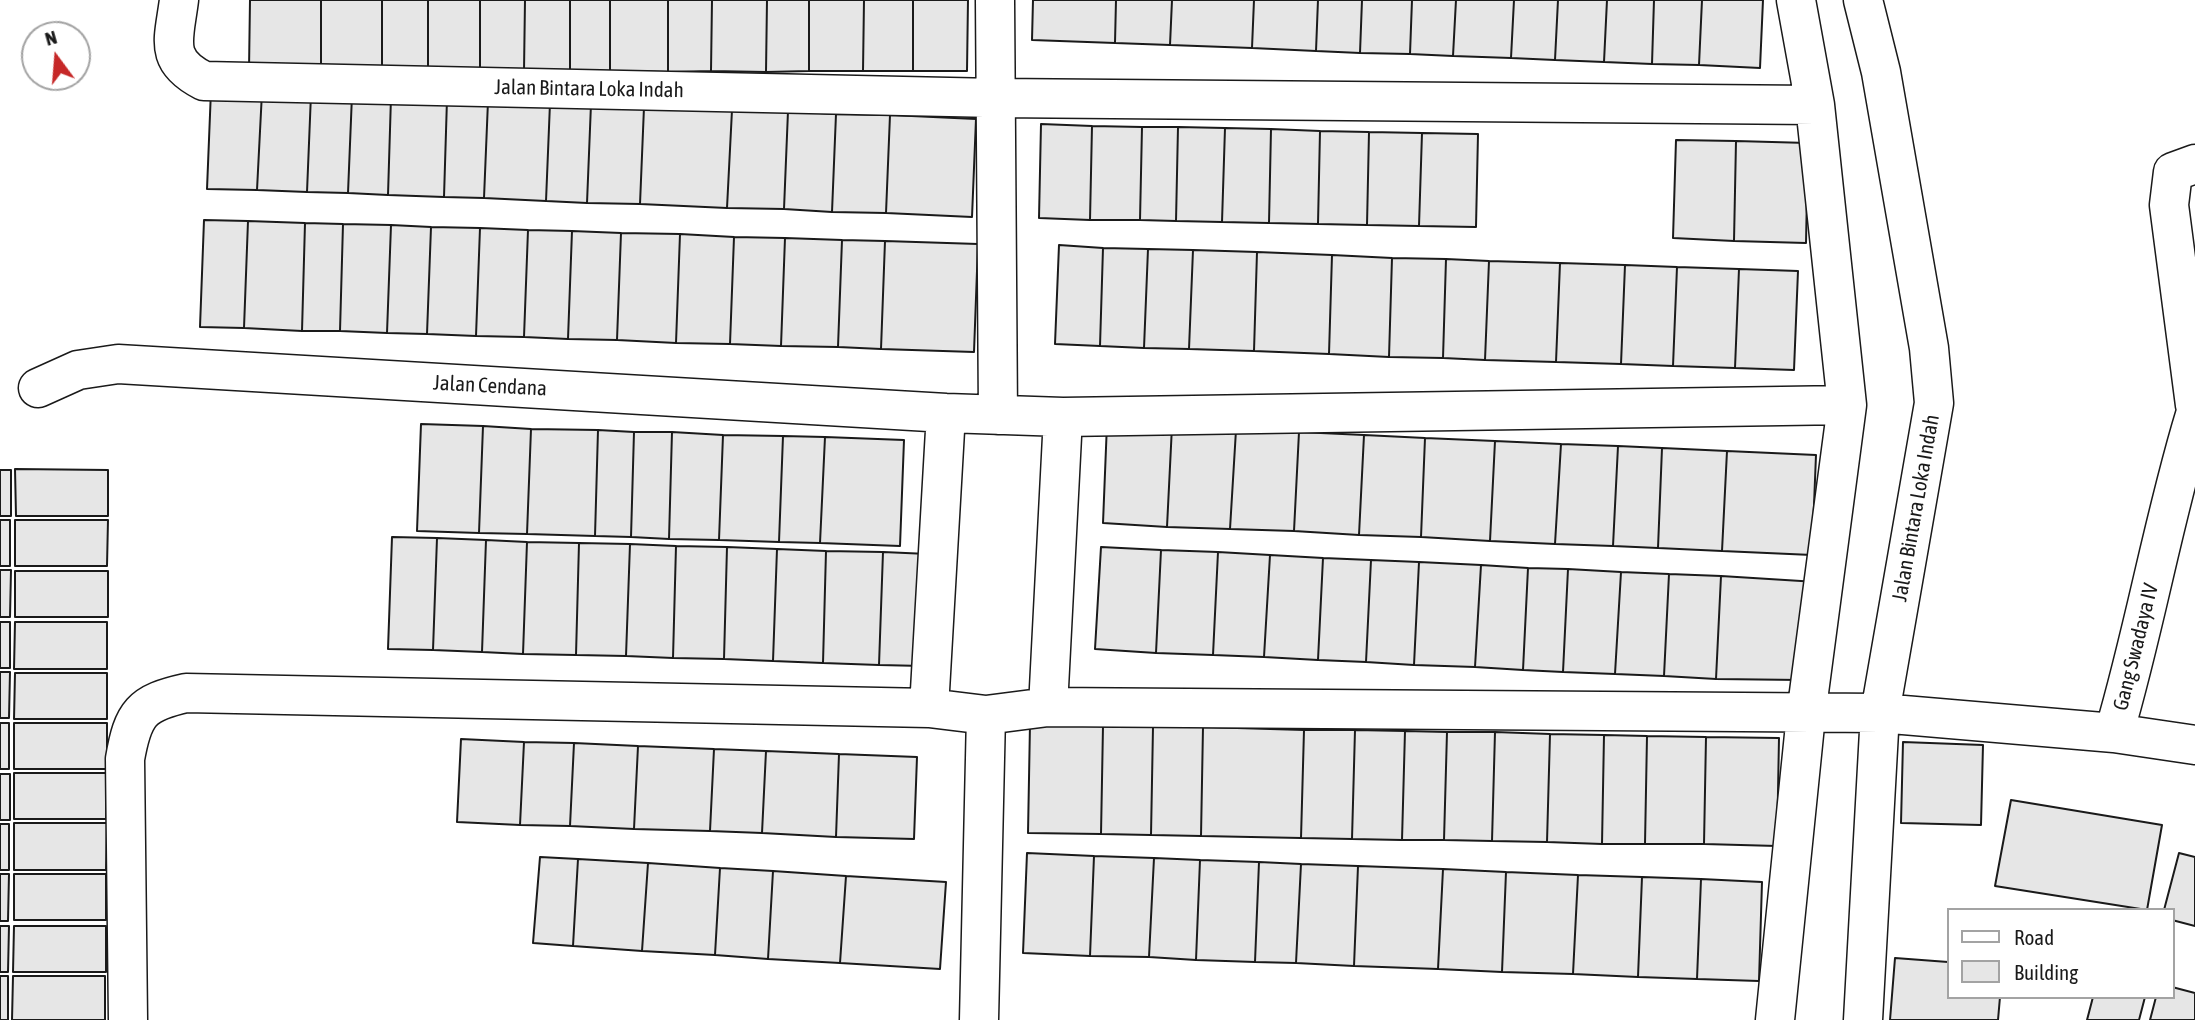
<!DOCTYPE html>
<style>
body{margin:0}
#map{position:relative;width:2195px;height:1020px;overflow:hidden;background:#fff;font-family:"Asap Condensed",sans-serif}
canvas{display:block}
.legend{position:absolute;left:1947px;top:908px;width:228px;height:91px;box-sizing:border-box;background:#fff;border:2px solid #a3a3a3;margin:0;padding:9px 12px;list-style:none;font-size:21px;color:#1a1a1a}
.legend li{display:flex;align-items:center;gap:14px;height:35px}
.legend b{width:35px;border:2px solid #a3a3a3}
.north{position:absolute;left:21px;top:21px;width:70px;height:70px;box-sizing:border-box;background:#fff;border:2px solid #a3a3a3;border-radius:50%;rotate:344deg;font-size:19px;font-weight:700;line-height:28px;text-align:center;color:#1a1a1a}
.north::after{content:'';display:block;margin:auto;width:24px;height:32px;background:#c62828;clip-path:polygon(50% 0,100% 100%,50% 72%,0 100%)}
</style>
<div id="map">
<canvas width="2195" height="1020"></canvas>
<ul class="legend">
<li><b style="height:9px;background:#fff"></b>Road</li>
<li><b style="height:19px;background:#e6e6e6"></b>Building</li>
</ul>
<div class="north">N</div>
</div>
<script>
const ctx = document.querySelector('canvas').getContext('2d');
ctx.lineJoin = 'round';
function fill(path, color) { ctx.fillStyle = color; ctx.fill(path, 'evenodd'); }
function stroke(path, color, width, dash) { ctx.strokeStyle = color; ctx.lineWidth = width; ctx.lineCap = dash ? 'butt' : 'round'; ctx.setLineDash(dash || []); ctx.stroke(path); }
function write(font, color, halo, rows, align = 'center') {
  ctx.font = font + ' "Asap Condensed",sans-serif'; ctx.lineWidth = 5; ctx.setLineDash([]); ctx.textBaseline = 'middle'; ctx.strokeStyle = halo; ctx.fillStyle = color; for (const [text, x, y, turn = 0] of rows) {
    ctx.save(); ctx.translate(x, y); ctx.rotate((+turn || 0) * Math.PI / 180); ctx.textAlign = isNaN(turn) ? turn : align; if (halo) ctx.strokeText(text, 0, 0); ctx.fillText(text, 0, 0); ctx.restore();
  }
}
const building = new Path2D(`
 M250 0H321V71L249 70Z
 M321 0H382V71H321Z
 M382 0H428V71H382Z
 M428 0H480V71H428Z
 M480 0H525L524 71H480Z
 M525 0H570V71H524Z
 M570 0H610V71H570Z
 M610 0H668V72L610 71Z
 M668 0H712L711 71 668 72Z
 M712 0H767L766 72 711 71Z
 M767 0H809V71L766 72Z
 M809 0H864L863 71H809Z
 M864 0H913V71H863Z
 M913 0H968L967 71H913Z
 M1033 0H1116L1115 43 1032 40Z
 M1116 0H1172L1170 45 1115 43Z
 M1172 0H1254L1252 48 1170 45Z
 M1254 0H1318L1316 51 1252 48Z
 M1318 0H1362L1360 53 1316 51Z
 M1362 0H1412L1410 54 1360 53Z
 M1412 0H1456L1453 56 1410 54Z
 M1456 0H1514L1511 58 1453 56Z
 M1514 0H1558L1555 60 1511 58Z
 M1558 0H1607L1604 62 1555 60Z
 M1607 0H1654L1652 64 1604 62Z
 M1654 0H1702L1699 65 1652 64Z
 M1702 0H1763L1760 68 1699 65Z
 M211 90 262 92 257 190 207 189Z
 M262 92 311 94 307 192 257 190Z
 M311 94 352 95 348 193 307 192Z
 M352 95 391 97 388 195 348 193Z
 M391 97 447 99 444 197 388 195Z
 M447 99 488 101 484 198 444 197Z
 M488 101 550 103 546 201 484 198Z
 M550 103 591 104 587 203 546 201Z
 M591 104 644 107 640 204 587 203Z
 M644 107 732 110 727 208 640 204Z
 M732 110 788 111 784 209 727 208Z
 M788 111 836 114 832 212 784 209Z
 M836 114 890 115 886 213 832 212Z
 M890 115 976 119 972 217 886 213Z
 M1041 124 1092 126 1090 220 1039 218Z
 M1092 126 1142 127 1140 220H1090Z
 M1142 127H1178L1176 221 1140 220Z
 M1178 127 1225 128 1222 222 1176 221Z
 M1225 128 1271 129 1269 223 1222 222Z
 M1271 129 1320 131 1318 224 1269 223Z
 M1320 131 1369 132 1367 225 1318 224Z
 M1369 132 1422 133 1419 226 1367 225Z
 M1422 133 1478 134 1476 227 1419 226Z
 M1676 140 1736 141 1734 241 1673 238Z
 M1736 141 1808 143 1806 243 1734 241Z
 M204 220 248 221 244 328 200 327Z
 M248 221 305 223 302 331 244 328Z
 M305 223 343 224 340 331H302Z
 M343 224 391 225 387 333 340 331Z
 M391 225 431 227 427 334 387 333Z
 M431 227 480 228 476 336 427 334Z
 M480 228 528 230 524 337 476 336Z
 M528 230 572 231 568 339 524 337Z
 M572 231 621 233 617 340 568 339Z
 M621 233 680 234 676 343 617 340Z
 M680 234 734 237 730 344 676 343Z
 M734 237 785 238 781 346 730 344Z
 M785 238 842 240 838 347 781 346Z
 M842 240 885 241 881 349 838 347Z
 M885 241 978 244 974 352 881 349Z
 M1059 245 1103 248 1100 346 1055 344Z
 M1103 248 1148 249 1144 348 1100 346Z
 M1148 249 1193 250 1189 349 1144 348Z
 M1193 250 1257 252 1254 351 1189 349Z
 M1257 252 1332 255 1329 354 1254 351Z
 M1332 255 1392 258 1389 357 1329 354Z
 M1392 258 1446 259 1443 358 1389 357Z
 M1446 259 1489 261 1485 360 1443 358Z
 M1489 261 1560 263 1556 362 1485 360Z
 M1560 263 1625 265 1621 364 1556 362Z
 M1625 265 1677 267 1673 366 1621 364Z
 M1677 267 1739 269 1735 368 1673 366Z
 M1739 269 1798 271 1794 370 1735 368Z
 M1107 423 1172 426 1167 527 1103 523Z
 M421 424 483 426 479 533 417 531Z
 M483 426 531 429 527 534 479 533Z
 M1172 426 1236 430 1230 529 1167 527Z
 M531 429 598 430 595 536 527 534Z
 M598 430 634 432 631 537 595 536Z
 M1236 430 1299 432 1294 531 1230 529Z
 M634 432H672L669 539 631 537Z
 M672 432 723 435 719 540 669 539Z
 M1299 432 1364 435 1359 535 1294 531Z
 M723 435 783 436 779 542 719 540Z
 M1364 435 1425 438 1421 537 1359 535Z
 M783 436 825 437 820 543 779 542Z
 M825 437 904 440 900 546 820 543Z
 M1425 438 1495 441 1490 541 1421 537Z
 M1495 441 1561 444 1555 544 1490 541Z
 M1561 444 1618 446 1613 546 1555 544Z
 M1618 446 1662 448 1658 548 1613 546Z
 M1662 448 1727 451 1722 551 1658 548Z
 M1727 451 1816 455 1812 555 1722 551Z
 M15 469 108 470V516H16Z
 M0 470H11V516H0Z
 M0 520H10V566H0Z
 M15 520H108L107 566H15Z
 M392 537 437 538 433 650 388 649Z
 M437 538 486 540 482 652 433 650Z
 M486 540 527 542 523 654 482 652Z
 M527 542 579 543 576 655 523 654Z
 M579 543 630 544 626 656 576 655Z
 M630 544 676 546 673 658 626 656Z
 M676 546 727 547 724 659 673 658Z
 M727 547 777 549 773 661 724 659Z
 M1101 547 1161 550 1156 653 1095 649Z
 M777 549 826 551 823 663 773 661Z
 M1161 550 1218 552 1213 655 1156 653Z
 M826 551 883 552 879 665 823 663Z
 M883 552 928 554 923 666 879 665Z
 M1218 552 1270 555 1264 657 1213 655Z
 M1270 555 1323 558 1318 660 1264 657Z
 M1323 558 1371 560 1366 662 1318 660Z
 M1371 560 1419 562 1414 665 1366 662Z
 M1419 562 1481 565 1475 667 1414 665Z
 M1481 565 1528 568 1523 670 1475 667Z
 M1528 568 1568 569 1563 672 1523 670Z
 M1568 569 1621 572 1615 674 1563 672Z
 M0 570H11L10 617H0Z
 M15 571H108V617H15Z
 M1621 572 1669 574 1664 676 1615 674Z
 M1669 574 1721 576 1716 679 1664 676Z
 M1721 576 1817 582 1801 680 1716 679Z
 M0 622H10V668H0Z
 M15 622H107V669H14Z
 M0 672H10L9 718H0Z
 M15 673H107V719H14Z
 M0 723H9V769H0Z
 M14 723H107V769H14Z
 M1030 724 1103 726 1101 834 1028 833Z
 M1103 726 1153 727 1151 835 1101 834Z
 M1153 727H1203L1201 836 1151 835Z
 M1203 727 1304 730 1301 838 1201 836Z
 M1304 730H1355L1352 839 1301 838Z
 M1355 730 1405 731 1402 840 1352 839Z
 M1405 731 1447 732 1444 840H1402Z
 M1447 732H1495L1492 841 1444 840Z
 M1495 732 1550 734 1547 842 1492 841Z
 M1550 734 1604 735 1602 844 1547 842Z
 M1604 735 1647 736 1645 844H1602Z
 M1647 736 1706 737 1704 844H1645Z
 M1706 737 1779 738 1777 846 1704 844Z
 M461 739 524 742 520 825 457 822Z
 M524 742 574 743 570 826 520 825Z
 M1903 742 1983 745 1981 825 1901 823Z
 M574 743 638 746 634 829 570 826Z
 M638 746 714 749 710 831 634 829Z
 M714 749 766 751 762 833 710 831Z
 M766 751 839 754 836 837 762 833Z
 M839 754 917 757 914 839 836 837Z
 M14 773H107L106 819H14Z
 M0 774H10V820H0Z
 M2011 800 2162 825 2147 910 1995 886Z
 M14 823H107L106 870H14Z
 M0 824H9V870H0Z
 M1027 853 1094 856 1090 956 1023 953Z
 M2179 853 2195 857V926L2172 920V910H2164Z
 M1094 856 1154 858 1149 957 1090 956Z
 M540 857 578 859 573 946 533 943Z
 M1154 858 1200 860 1196 960 1149 957Z
 M578 859 648 863 642 951 573 946Z
 M1200 860 1259 862 1255 962 1196 960Z
 M1259 862 1301 864 1296 963 1255 962Z
 M648 863 720 868 715 955 642 951Z
 M1301 864 1358 866 1354 966 1296 963Z
 M1358 866 1443 869 1438 969 1354 966Z
 M720 868 773 871 768 959 715 955Z
 M1443 869 1506 872 1502 972 1438 969Z
 M773 871 846 876 840 963 768 959Z
 M1506 872 1578 875 1573 974 1502 972Z
 M0 874H9L8 921H0Z
 M14 874H106V920H14Z
 M1578 875 1642 877 1638 977 1573 974Z
 M846 876 946 882 940 969 840 963Z
 M1642 877 1701 879 1697 979 1638 977Z
 M1701 879 1762 882 1759 981 1697 979Z
 M0 926H9L8 972H0Z
 M14 926H106V972H13Z
 M1895 958 1948 962V997H2000L1998 1020H1890Z
 M0 976H8V1020H0Z
 M13 976H105V1020H12Z
 M2172 987 2195 993V1020H2150L2156 997H2172Z
 M2093 997H2145L2139 1020H2087Z`);
fill(building, '#e6e6e6');
stroke(building, '#1a1a1a', 2);
const street = new Path2D(`
 M179 0C174 40 163 60 204 81L996 98 1815 105
 M995 0 998 415
 M2195 164 2173 172 2169 205 2195 405
 M38 388 78 370 118 364 946 413 1063 417 1847 405
 M1048 707 1063 417
 M929 708 946 413
 M2114 733 2195 745
 M128 1020 125 759C133 713 141 703 186 693L929 708 986 715 1048 707 1880 713 2114 733C2145 628 2163 520 2195 415
 M979 1020 986 715
 M1775 1020 1806 715 1847 405 1815 105 1796 0
 M1863 1020 1880 713 1934 403 1929 348 1881 72 1863 0`);
stroke(street, '#1a1a1a', 41);
stroke(street, '#fff', 38);
write('21px', '#1a1a1a', '#fff', [
 ["Jalan Bintara Loka Indah",589,89,1],
 ["Jalan Cendana",490,386,3],
 ["Jalan Bintara Loka Indah",1916,508,-80],
 ["Gang Swadaya IV",2136,647,-76]
]);
</script>
